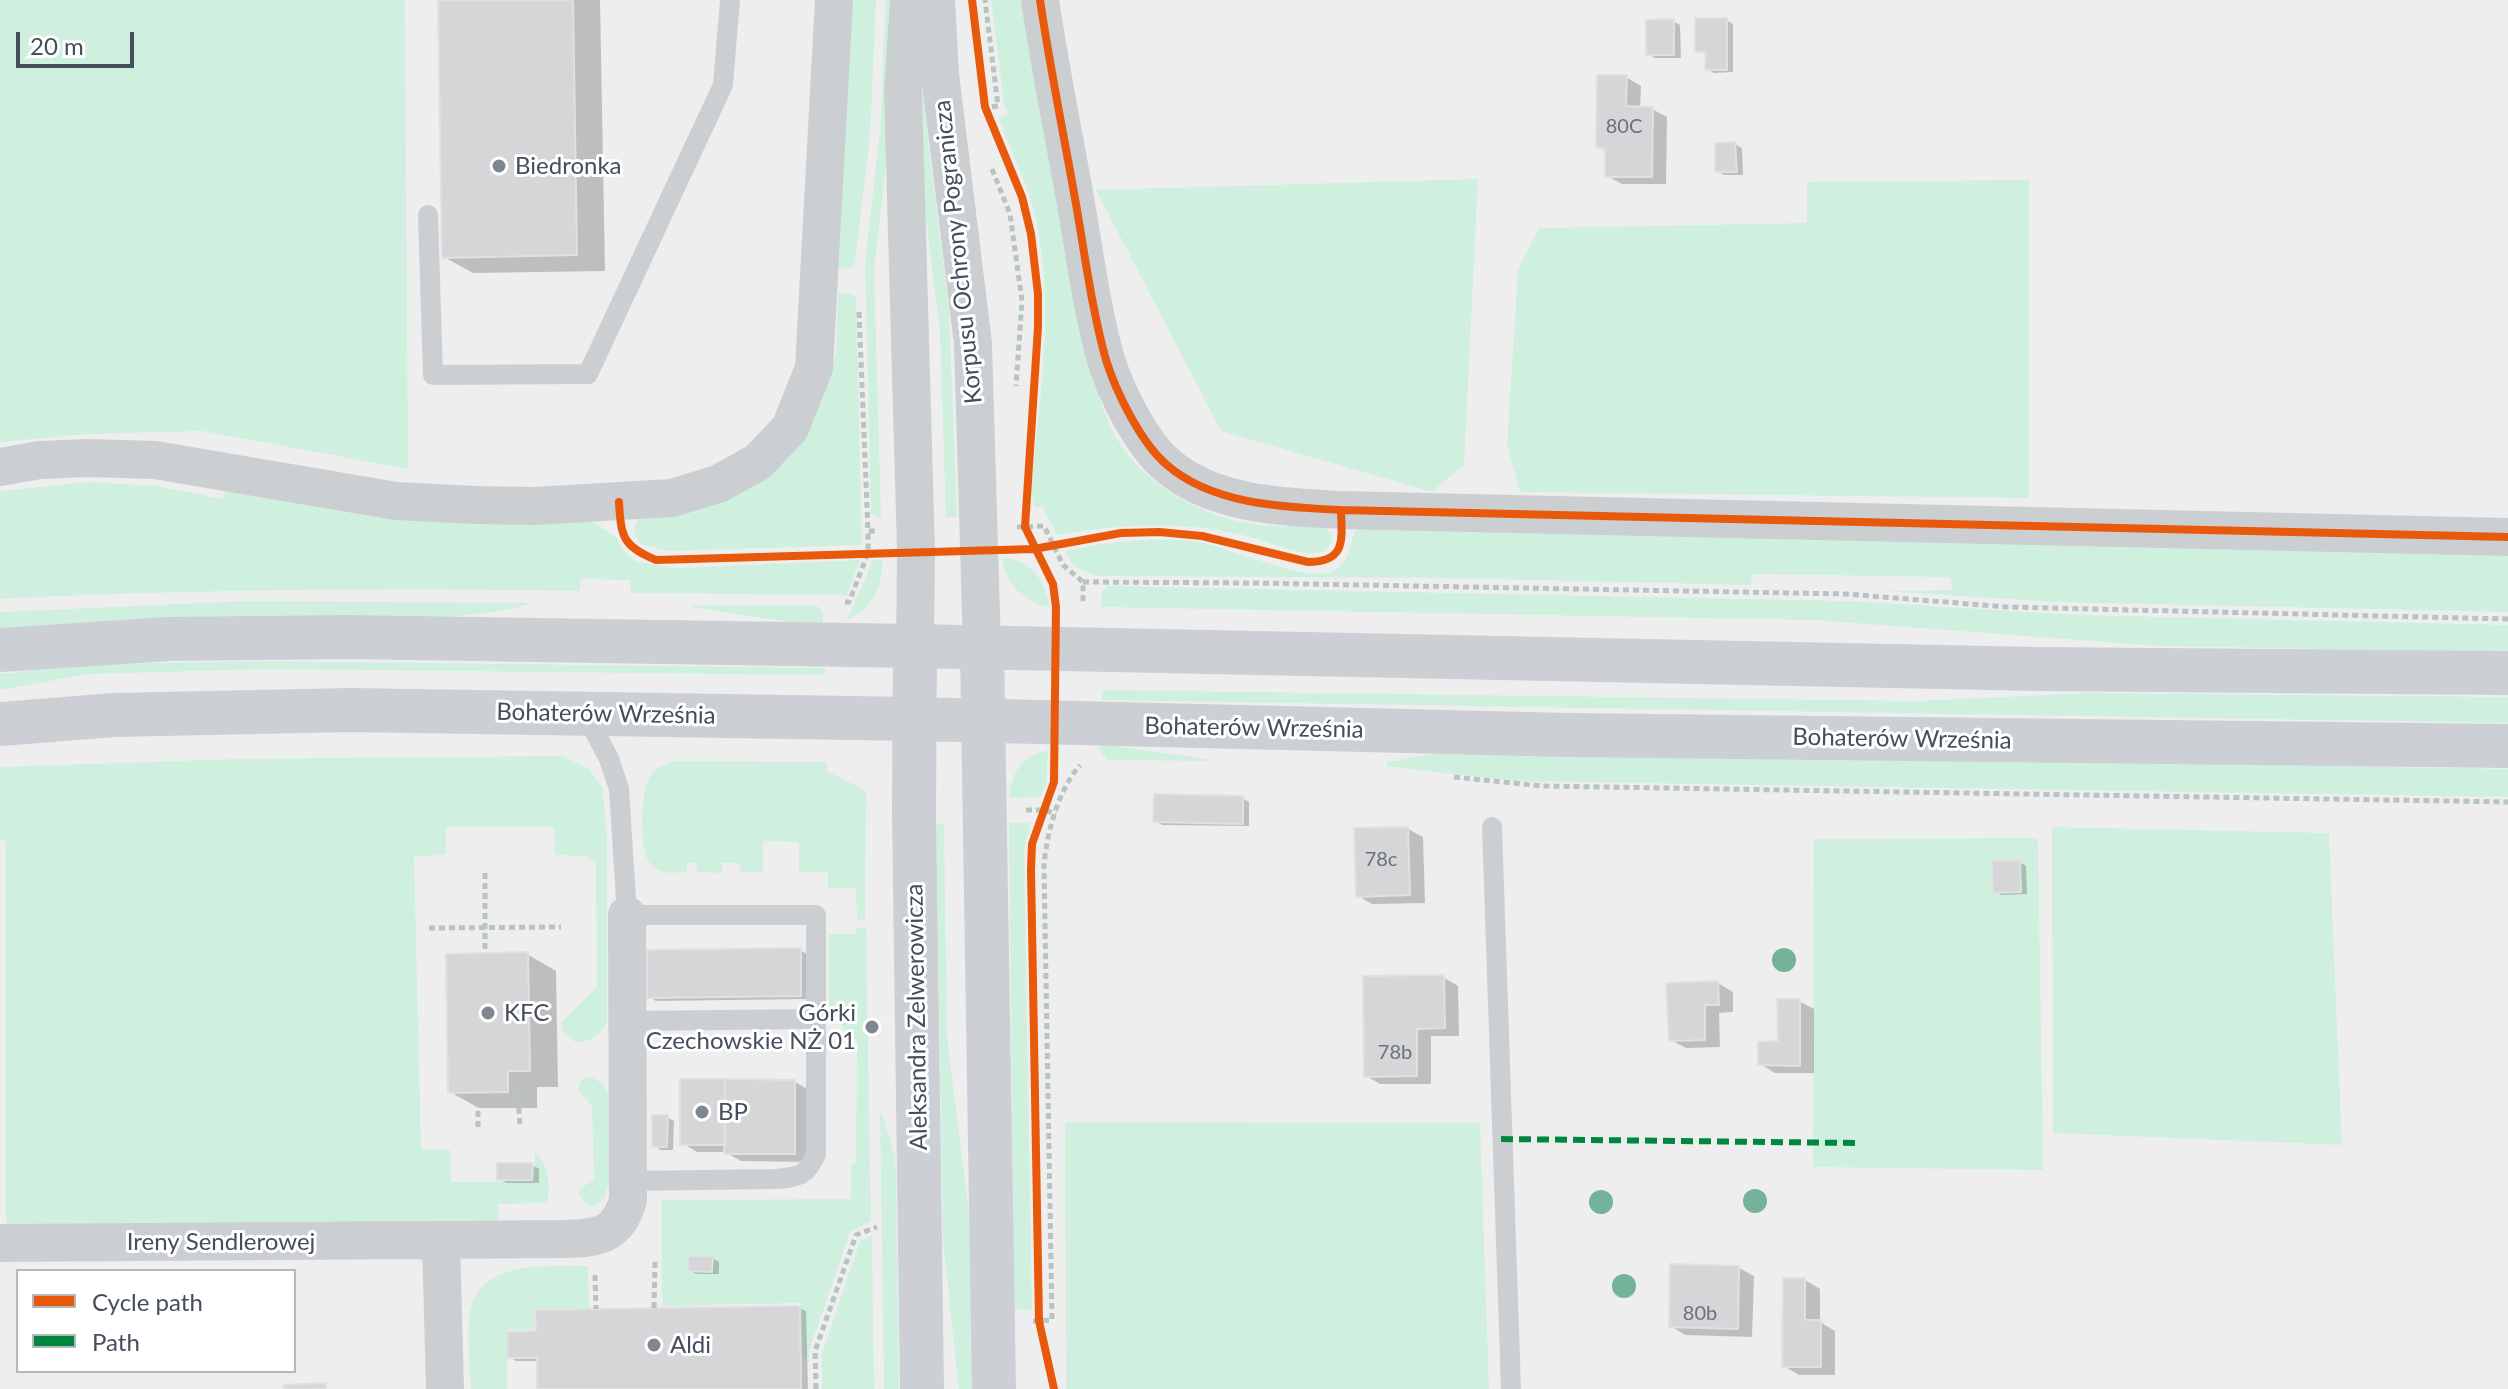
<!DOCTYPE html>
<meta charset="utf-8">
<style>
body{margin:0}
#map{position:relative;width:2508px;height:1389px;overflow:hidden;background:#efeeee;font-family:Lato,sans-serif}
canvas{display:block}
.legend{position:absolute;left:16px;top:1269px;width:280px;height:104px;box-sizing:border-box;background:#fff;border:2px solid #b4b8be;margin:0;padding:10px 14px;list-style:none;font-size:24px;color:#444e5c}
.legend li{display:flex;align-items:center;gap:16px;height:40px}
.legend b{width:40px;border:2px solid #b4b8be}
.scale{position:absolute;left:16px;top:32px;width:118px;height:36px;box-sizing:border-box;border:4px solid #444e5c;border-top:0;padding-left:10px;font-size:24px;line-height:28px;white-space:nowrap;color:#444e5c;-webkit-text-stroke:6px #fff;paint-order:stroke}
</style>
<div id="map">
<canvas width="2508" height="1389"></canvas>
<ul class="legend">
<li><b style="height:10px;background:#e8590c"></b>Cycle path</li>
<li><b style="height:10px;background:#00873e"></b>Path</li>
</ul>
<div class="scale">20 m</div>
</div>
<script>
const ctx = document.querySelector('canvas').getContext('2d');
ctx.lineJoin = 'round';
function fill(path, color) { ctx.fillStyle = color; ctx.fill(path, 'evenodd'); }
function stroke(path, color, width, dash) { ctx.strokeStyle = color; ctx.lineWidth = width; ctx.lineCap = dash ? 'butt' : 'round'; ctx.setLineDash(dash || []); ctx.stroke(path); }
function write(font, color, halo, rows, align = 'center') {
  ctx.font = font + ' Lato,sans-serif'; ctx.lineWidth = 6; ctx.setLineDash([]); ctx.textBaseline = 'middle'; ctx.strokeStyle = halo; ctx.fillStyle = color; for (const [text, x, y, turn = 0] of rows) {
    ctx.save(); ctx.translate(x, y); ctx.rotate((+turn || 0) * Math.PI / 180); ctx.textAlign = isNaN(turn) ? turn : align; if (halo) ctx.strokeText(text, 0, 0); ctx.fillText(text, 0, 0); ctx.restore();
  }
}
fill(new Path2D(`
 M0 0H405L408 469 202 431 90 434 0 442Z
 M848 0H876L870 136 855 263 852 268 838 269Z
 M886 0H895L889 140 874 268 881 518 871 515 865 265 880 130Z
 M991 0H1023L1089 361C1096 387 1103 413 1116 437 1144 486 1205 519 1260 525 1281 527 1302 526 1322 525L1332 534V541L1325 551C1303 559 1275 543 1254 538 1185 520 1126 524 1057 535L1043 507H1034L1031 492C1039 401 1056 305 1035 215 1027 182 1010 149 998 117L1008 114 1004 104Z
 M920 91 924 93 930 159 949 308 957 517H946L940 332 921 180Z
 M1478 179 1464 465 1432 492 1221 431 1096 190Z
 M2029 180V498L1520 492 1507 445 1518 269 1539 228 1807 223V182Z
 M838 293H851L856 298 862 545 666 551 640 544 634 530 638 519 675 516 719 503 806 429 823 398 836 354Z
 M89 482 156 486 223 499 225 487 591 521 616 537 622 549 635 561 661 566 676 568 860 560 847 595 630 593 631 580 581 579 580 591C386 588 193 589 0 599V491Z
 M1362 527 2508 555V612L2054 602 1884 591 1952 590 1950 577 1752 574 1751 585 1445 578 1098 576 1074 567 1065 551C1107 542 1150 537 1193 541 1227 545 1302 582 1330 572 1347 566 1351 548 1354 532Z
 M1002 558C1032 560 1044 579 1050 607 1023 603 1006 584 1002 558Z
 M873 560H882C884 585 871 612 847 620Z
 M1107 586 1846 601 2080 615 2508 625V652L2158 646 1814 620 1102 607V592Z
 M246 601 533 603 512 609 437 619 0 629V612Z
 M692 605H816L823 613V623L802 624 691 607Z
 M273 661 825 668V675L271 669 89 674 0 690V674L93 664Z
 M1102 690 1916 701 2090 693 2508 697V723L1102 700Z
 M1100 744 1207 759V761L1107 760 1099 749Z
 M1048 750 1046 785 1040 797 1009 798C1011 773 1022 755 1048 750Z
 M1448 751 2508 769V797L1515 781 1386 766 1387 762Z
 M563 756 589 769 602 787 607 837V1021C602 1034 589 1043 575 1042L563 1031 561 1023 597 987 596 864 586 856 555 855 554 827H446V855L414 856 421 1149 450 1150 451 1182H534L535 1151C549 1167 550 1182 548 1203L498 1204 499 1220 372 1221 359 1228 10 1237 6 1219V841L0 840V767L236 759Z
 M674 761 826 762 827 771 866 791 865 920H857L856 888H828V872H799V842L763 841V872H740L739 863H722V873L697 872 696 863H686L687 872C674 873 660 875 651 865 638 851 640 787 652 773 658 766 666 764 674 761Z
 M1031 822 1024 849 1032 1310 1014 1309 1009 823Z
 M936 824H944L947 1038 970 1223 973 1389H959L943 1242Z
 M2052 827 2329 833 2342 1145 2053 1133Z
 M2038 838 2043 1170 1813 1167 1814 839Z
 M857 928H866L871 1221 850 1232 809 1351V1358L803 1359 801 1303 662 1306V1200L851 1199V1164L856 1163 857 1040 851 1039 829 1007V934H856Z
 M589 1076 602 1083 608 1093 609 1183 604 1199 594 1206 587 1205 579 1195 580 1190 594 1178 592 1106 578 1090 581 1080Z
 M880 1113H882L895 1157 896 1173 899 1389H884Z
 M1065 1122 1480 1123 1489 1389H1066Z
 M872 1235 874 1389H822V1354L860 1241Z
 M588 1266 589 1308 534 1309V1329L508 1330 507 1389H471C470 1366 467 1342 469 1319 475 1258 545 1267 588 1266Z`), '#d0f0df');
fill(new Path2D(`
 M440 0H600L605 271 473 273 444 257Z
 M1726 20 1733 24V72L1714 73 1707 69 1708 55 1697 51Z
 M1673 21 1680 25 1681 58H1655L1648 54Z
 M1626 77 1641 86 1640 108 1652 109 1667 117 1666 184H1622L1607 176V152L1598 147Z
 M1735 144 1742 148 1743 175H1724L1717 171Z
 M1242 798 1249 802V826L1162 825 1155 821Z
 M1408 829 1423 837 1425 903 1372 904 1358 896Z
 M2019 862 2026 866 2027 894 2001 895 1995 891Z
 M800 950 807 954V999L656 1001 649 997Z
 M527 954 556 971 558 1087H537V1108H479L450 1092Z
 M1443 977 1458 986 1459 1036H1431V1084H1380L1366 1076Z
 M1718 983 1733 992V1012L1719 1013 1720 1047 1686 1048 1671 1040Z
 M1799 1001 1814 1009V1073H1775L1760 1064 1780 1043Z
 M795 1082 809 1090V1162L741 1161 725 1152H697L682 1143Z
 M667 1117 674 1121 673 1150H661L654 1146Z
 M532 1165 539 1169V1183H506L499 1179Z
 M712 1258 719 1262V1274H696L690 1270Z
 M1739 1268 1754 1276 1752 1337 1685 1335 1671 1326Z
 M1805 1280 1820 1289V1322L1835 1331V1375H1799L1784 1366Z
 M799 1308 806 1311 808 1389H539V1361H516L509 1357Z`), '#0003');
const building = new Path2D(`
 M438 0H573L577 255 442 258Z
 M1695 18H1727V70H1705L1706 52H1695Z
 M1674 19V55H1646V20Z
 M1597 75H1627L1626 106 1653 107 1652 177H1605V148H1596Z
 M1735 142 1737 172H1715V143Z
 M1154 794 1243 796V824L1153 822Z
 M1408 827 1410 895 1356 897 1354 828Z
 M2020 860 2021 892 1993 893 1992 861Z
 M801 948V996L647 998V950Z
 M528 952 530 1071H508V1092L448 1093 446 954Z
 M1444 975 1445 1028 1417 1029V1076L1364 1077 1363 976Z
 M1718 981 1719 1005H1705V1040L1669 1041 1666 983Z
 M1777 999H1800V1066L1758 1065V1042L1778 1041Z
 M680 1079H725V1145H680Z
 M725 1079 795 1080V1154H724Z
 M652 1115H668L667 1147H652Z
 M497 1163H533L532 1180H497Z
 M688 1256H713L712 1272 688 1271Z
 M1670 1264 1739 1266 1738 1329 1669 1327Z
 M1783 1278H1805V1320H1821V1367H1782Z
 M800 1306 801 1389H537V1358H507L508 1332 536 1331 535 1310Z
 M326 1383V1389H284V1385Z`);
fill(building, '#d6d6d8');
stroke(building, '#e0e0e1', 2);
stroke(new Path2D(`
 M982 108 998 106 985 0
 M992 169 1010 214 1022 301 1016 386
 M859 312 868 531H879
 M1017 527 1044 526 1063 565 1083 582V605
 M1083 582 1254 583 1846 594 2007 607 2508 619
 M845 602H849L868 553V531
 M1454 777 1542 786 2508 802
 M1026 810H1045L1056 814
 M485 873V953
 M429 928 561 927
 M517 1078 520 1127
 M478 1127V1098
 M595 1275 596 1309
 M654 1308 655 1261
 M1033 1321 1052 1320 1044 865C1047 832 1058 791 1080 765
 M816 1389 815 1351 856 1235 877 1227`), '#b7c4c2', 5, [6, 4]);
stroke(new Path2D(`
 M428 215 433 375 588 374 723 85 730 0
 M585 713 609 759 619 789 627 915H816V1154C806 1177 798 1177 775 1179L628 1181
 M1492 827 1511 1389
 M628 1021 816 1019`), '#cccfd2', 20);
stroke(new Path2D(`
 M909 0 903 93 916 551 915 646
 M936 0 940 74 973 344 982 648
 M1040 0C1050 68 1064 136 1076 204 1085 256 1092 310 1106 360 1116 392 1141 443 1167 465 1213 505 1284 507 1341 510L2508 537
 M0 467 40 460 87 458 155 460 396 501 476 505 534 506 672 498 718 484 758 462 790 428 814 368 834 0
 M441 1242 445 1389
 M0 1243 564 1239C598 1238 618 1236 628 1200L627 915`), '#cccfd2', 38);
stroke(new Path2D(`
 M915 646 914 812 922 1389
 M982 648 994 1389
 M0 650 169 639 347 637 915 646 2038 669 2508 673
 M0 724 115 715 350 710 915 719 1568 735 2508 746`), '#cccfd4', 44);
stroke(new Path2D(`
 M1501 1139 1857 1143`), '#00873e', 6, [12, 6]);
stroke(new Path2D(`
 M972 0 985 107 1022 197 1031 234 1038 294V327L1025 527 1053 584 1056 607 1054 782 1032 844 1031 870 1039 1321 1054 1389
 M1040 0C1050 68 1064 136 1076 204 1085 256 1092 310 1106 360 1116 392 1141 443 1167 465 1213 505 1284 507 1341 510L2508 537
 M619 502C621 536 622 546 656 560L1034 549 1121 533 1159 532 1202 536 1308 562C1346 562 1342 540 1341 510`), '#e8590c', 8);
ctx.fillStyle = '#74b399';
for (const [x, y] of [
 [1784,960],
 [1755,1201],
 [1601,1202],
 [1624,1286]
]) { ctx.beginPath(); ctx.arc(x, y, 12, 0, 2 * Math.PI); ctx.fill(); }
for (const [x, y, r, color] of [
 [499,166,8,"#80868f"],
 [488,1013,8,"#80868f"],
 [872,1027,8,"#80868f"],
 [702,1112,8,"#80868f"],
 [654,1345,8,"#80868f"]
]) { const dot = new Path2D(); dot.arc(x, y, r, 0, 2 * Math.PI); ctx.fillStyle = color; ctx.fill(dot); stroke(dot, '#fff', 3); }
write('20px', '#6a727c', null, [
 ["80C",1624,127],
 ["78c",1381,860],
 ["78b",1395,1053],
 ["80b",1700,1314]
]);
write('24px', '#444e5c', '#fff', [
 ["Biedronka",515,166],
 ["KFC",504,1013],
 ["Górki",856,1013,"right"],
 ["Czechowskie NŻ 01",856,1041,"right"],
 ["BP",718,1112],
 ["Aldi",670,1345]
], 'left');
write('24px', '#444e5c', '#fff', [
 ["Korpusu Ochrony Pogranicza",958,252,-96],
 ["Bohaterów Września",606,714,1],
 ["Bohaterów Września",1254,728,1],
 ["Bohaterów Września",1902,739,1],
 ["Aleksandra Zelwerowicza",917,1017,-91],
 ["Ireny Sendlerowej",221,1242]
]);
</script>
